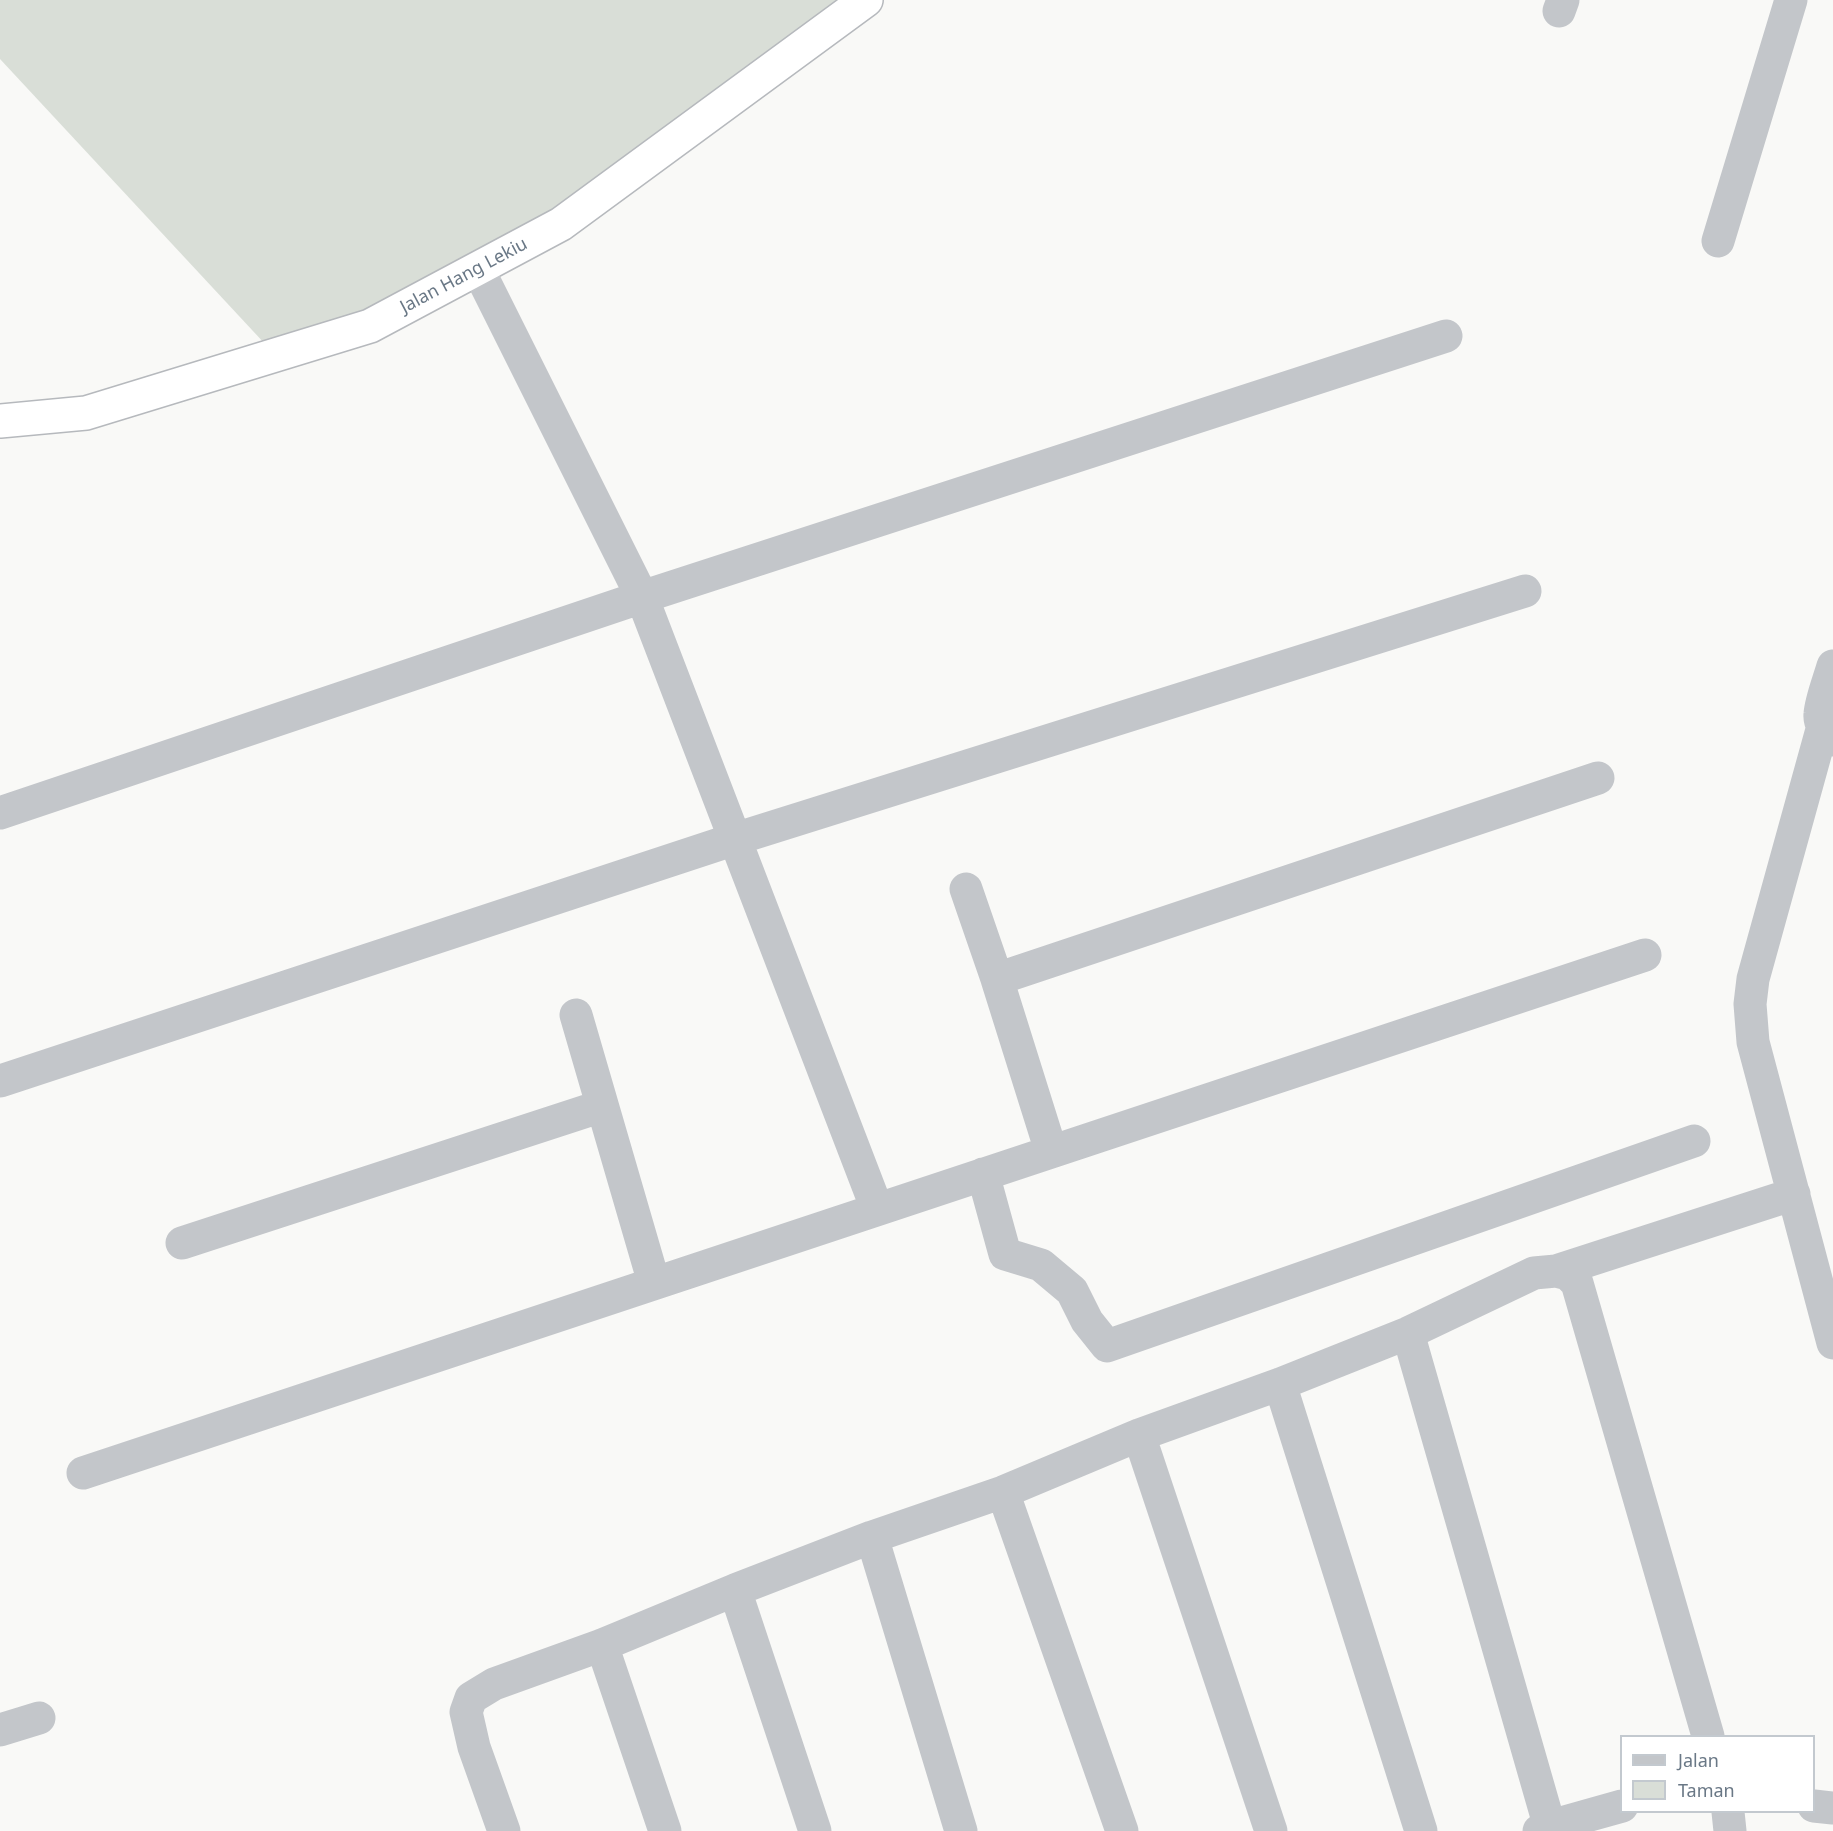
<!DOCTYPE html>
<style>
body{margin:0}
#map{position:relative;width:1833px;height:1831px;overflow:hidden;background:#f9f9f7;font-family:"Noto Sans",sans-serif}
canvas{display:block}
.legend{position:absolute;left:1620px;top:1735px;width:195px;height:78px;box-sizing:border-box;background:#fff;border:2px solid #c3c9cf;margin:0;padding:8px 10px;list-style:none;font-size:18px;color:#6a7886}
.legend li{display:flex;align-items:center;gap:12px;height:30px}
.legend b{width:30px;border:2px solid #c3c9cf}
</style>
<div id="map">
<canvas width="1833" height="1831"></canvas>
<ul class="legend">
<li><b style="height:8px;background:#c3c6ca"></b>Jalan</li>
<li><b style="height:16px;background:#d9ded7"></b>Taman</li>
</ul>
</div>
<script>
const ctx = document.querySelector('canvas').getContext('2d');
ctx.lineJoin = 'round';
function fill(path, color) { ctx.fillStyle = color; ctx.fill(path, 'evenodd'); }
function stroke(path, color, width, dash) { ctx.strokeStyle = color; ctx.lineWidth = width; ctx.lineCap = dash ? 'butt' : 'round'; ctx.setLineDash(dash || []); ctx.stroke(path); }
function write(font, color, halo, rows, align = 'center') {
  ctx.font = font + ' "Noto Sans",sans-serif'; ctx.lineWidth = 6; ctx.setLineDash([]); ctx.textBaseline = 'middle'; ctx.strokeStyle = halo; ctx.fillStyle = color; for (const [text, x, y, turn = 0] of rows) {
    ctx.save(); ctx.translate(x, y); ctx.rotate((+turn || 0) * Math.PI / 180); ctx.textAlign = isNaN(turn) ? turn : align; if (halo) ctx.strokeText(text, 0, 0); ctx.fillText(text, 0, 0); ctx.restore();
  }
}
fill(new Path2D(`
 M0 0H847L621 178 279 359 0 59Z`), '#d9ded7');
const highway = new Path2D(`
 M0 421 86 413 370 326 561 224 866 0`);
stroke(highway, '#b6b9bd', 36);
stroke(new Path2D(`
 M1559 11 1563 0
 M1718 241 1791 0
 M478 269 642 597 877 1209
 M1833 666C1829 680 1821 700 1820 714 1819 723 1826 734 1833 740
 M1823 726 1753 979 1750 1004 1753 1042 1833 1343
 M0 813 642 597 1446 336
 M966 889 997 979 1051 1151
 M997 979 1598 778
 M576 1015 654 1283
 M0 1081 735 839 1525 591
 M983 1174 1005 1254 1041 1265 1072 1291 1087 1321 1107 1346 1694 1141
 M182 1243 602 1106
 M1556 1271 1568 1274 1577 1283 1708 1736
 M1408 1333 1551 1831
 M1280 1384 1421 1831
 M1139 1435 1271 1831
 M83 1473 1645 955
 M1003 1492 1122 1831
 M872 1537 961 1831
 M735 1590 815 1831
 M602 1645 665 1831
 M0 1730 39 1718
 M1814 1806 1833 1808
 M1728 1812 1730 1831
 M504 1831 474 1747 466 1712 471 1698 494 1684 602 1645 735 1590 872 1537 1003 1492 1139 1435 1280 1384 1408 1333 1534 1273 1556 1271 1794 1194
 M1539 1831 1551 1826 1622 1806`), '#c3c6ca', 33);
stroke(highway, '#fff', 33);
write('18px', '#6a7886', '#fff', [
 ["Jalan Hang Lekiu",464,276,-28]
]);
</script>
